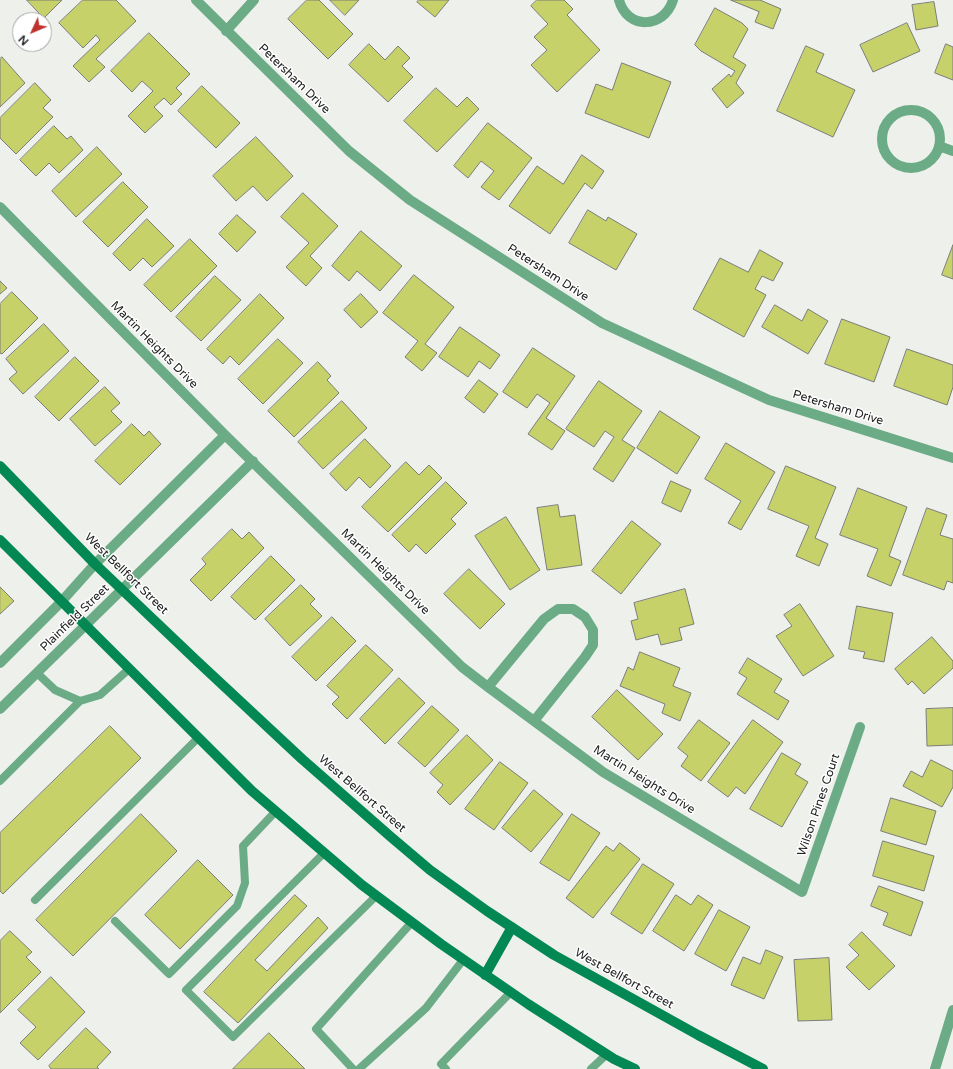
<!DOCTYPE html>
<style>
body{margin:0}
#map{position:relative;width:953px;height:1069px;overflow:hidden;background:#edf0eb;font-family:"Varela Round",sans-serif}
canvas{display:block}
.north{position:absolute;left:12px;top:12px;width:40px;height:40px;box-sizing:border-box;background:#fff;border:1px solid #a6a6a6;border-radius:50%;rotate:226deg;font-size:11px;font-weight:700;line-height:16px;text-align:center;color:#202120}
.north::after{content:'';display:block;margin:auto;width:14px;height:18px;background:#bf312c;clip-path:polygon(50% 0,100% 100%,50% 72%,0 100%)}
</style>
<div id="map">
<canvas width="953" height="1069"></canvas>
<div class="north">N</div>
</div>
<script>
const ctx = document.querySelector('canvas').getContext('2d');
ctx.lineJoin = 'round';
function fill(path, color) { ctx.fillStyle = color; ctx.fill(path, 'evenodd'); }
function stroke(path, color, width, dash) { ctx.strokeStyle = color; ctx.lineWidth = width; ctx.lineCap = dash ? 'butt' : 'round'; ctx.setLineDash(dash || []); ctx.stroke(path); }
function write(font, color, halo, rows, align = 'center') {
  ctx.font = font + ' "Varela Round",sans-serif'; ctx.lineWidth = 3; ctx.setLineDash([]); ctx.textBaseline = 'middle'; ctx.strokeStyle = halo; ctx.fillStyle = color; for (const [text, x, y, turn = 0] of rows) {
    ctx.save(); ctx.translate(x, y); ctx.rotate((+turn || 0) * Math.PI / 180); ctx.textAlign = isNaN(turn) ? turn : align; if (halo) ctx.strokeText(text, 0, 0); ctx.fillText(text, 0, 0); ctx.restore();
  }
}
const building = new Path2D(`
 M27 0H62L44 18Z
 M83 0H116L136 21 96 59 105 67 89 82 73 66 100 40 96 35 83 48 59 23Z
 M307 0H319L353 34 328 59 288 19Z
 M330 0H359L345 15Z
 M419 0H449L435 17 417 2Z
 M537 0H564L573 9 567 15 600 50 557 92 531 65 547 50 534 37 548 24 531 6Z
 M731 0H760L781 9 773 29 755 22 759 12Z
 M934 2 938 26 916 30 912 5Z
 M715 8 742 23 748 29 733 57 746 65 736 83 744 93 727 108 712 89 729 74 731 77 735 71 701 51 695 45Z
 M907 23 920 51 873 72 860 45Z
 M149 33 190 74 176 88 182 94 171 105 164 98 154 107 163 116 145 133 128 116 153 91 142 81 132 92 111 71Z
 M369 44 385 60 398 46 410 58 402 66 413 77 388 102 349 65Z
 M946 44 953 47V80L935 73Z
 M806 46 824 54 816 72 855 90 833 137 777 111Z
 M2 57 25 83 0 107V59Z
 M622 63 671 82 649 138 585 113 596 84 612 90Z
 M35 83 51 100 43 108 53 117 16 154 0 138V118Z
 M202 86 240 123 216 148 178 111Z
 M436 88 457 107 467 97 479 109 437 152 404 121Z
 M488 123 532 158 499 200 481 187 494 171 481 161 468 178 454 166Z
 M54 126 67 139 71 136 83 150 59 173 49 163 36 176 20 160Z
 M256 137 293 176 267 201 253 186 236 201 213 176Z
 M97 147 122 174 76 217 52 191Z
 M582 155 604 171 592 189 585 183 550 234 509 206 537 166 563 184Z
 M123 182 148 207 108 247 83 222Z
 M303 193 338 226 310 256 322 268 306 286 286 267 309 243 281 217Z
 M588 210 606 221 608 217 637 234 616 270 569 243Z
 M237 215 256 232 237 252 219 234Z
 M147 219 174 246 152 267 143 258 130 271 113 254Z
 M361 231 402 266 380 291 357 271 349 281 332 266Z
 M190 239 217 266 171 312 144 285Z
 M953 245V279L942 275Z
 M760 250 783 263 773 281 762 276 755 289 766 295 744 337 693 309 720 258 748 272Z
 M414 275 454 307 425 344 437 353 422 371 405 357 418 341 383 313Z
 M215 276 241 300 201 341 176 317Z
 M0 281 7 288 0 294Z
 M12 292 38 318 2 354 0 353V304Z
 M260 294 284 318 239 365 230 356 223 364 207 349Z
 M361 294 378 312 361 328 344 310Z
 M775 305 802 321 808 309 828 321 808 354 762 327Z
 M842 319 890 337 874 382 825 364Z
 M44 324 69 351 23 394 9 379 17 372 6 359Z
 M460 327 500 355 490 369 479 361 468 377 439 357Z
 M278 339 303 363 263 404 238 379Z
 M533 348 575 376 546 418 565 431 552 450 528 434 550 403 537 394 527 408 503 392Z
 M907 349 953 365V387L947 405 894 386Z
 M75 357 99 381 59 421 35 397Z
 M318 362 331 376 327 380 339 393 294 437 268 411Z
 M479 380 498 394 484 413 465 398Z
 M599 381 642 411 622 440 635 448 613 482 593 469 614 437 605 431 594 447 566 429Z
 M105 387 120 403 111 411 122 422 95 446 70 419Z
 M342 401 367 428 323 469 298 442Z
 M660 411 700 437 677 474 637 448Z
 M132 424 144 436 149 431 161 444 120 485 95 461Z
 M365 439 391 466 370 488 359 477 346 491 330 474Z
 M726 443 775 472 741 530 728 523 741 501 705 479Z
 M406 462 419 475 429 465 442 478 388 532 362 507Z
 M786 466 836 487 815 538 828 544 819 566 796 556 809 526 768 509Z
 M671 481 691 490 681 512 662 503Z
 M446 482 467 503 451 519 456 524 426 554 416 544 409 552 392 535Z
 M858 488 907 507 889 556 901 561 891 586 867 576 878 549 840 535Z
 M558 505 560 517 575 515 582 565 547 570 537 508Z
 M927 508 947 515 940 535 953 539V583L947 581 944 590 903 575Z
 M506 517 540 570 510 590 475 536Z
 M632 521 661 544 621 594 592 571Z
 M232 529 242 539 249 532 264 548 211 601 190 580 206 564 202 559Z
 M271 556 295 580 255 620 231 597Z
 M469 569 505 604 480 629 444 594Z
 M301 585 315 599 310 604 322 616 290 646 265 619Z
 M0 587 14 601 0 614Z
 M685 589 694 624 679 628 682 640 661 645 658 634 636 640 631 621 638 619 634 603Z
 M800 604 834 656 803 676 776 636 792 626 784 615Z
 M857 606 893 613 884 662 863 658 865 652 849 649Z
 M332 617 356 641 316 681 292 657Z
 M932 637 953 661V668L924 694 912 681 908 685 895 669Z
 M366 645 393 670 347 719 332 704 339 697 327 686Z
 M640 652 680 668 673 686 691 693 680 721 662 713 665 704 620 686 628 667 633 670Z
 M748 658 782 679 774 692 789 701 778 720 737 694 747 678 739 673Z
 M399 678 425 703 385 744 360 719Z
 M617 690 663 734 638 760 592 717Z
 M432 706 459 730 425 767 398 743Z
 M953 708V745L927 746 926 709Z
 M699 720 730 743 701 781 681 766 688 756 678 748Z
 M753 720 783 742 745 794 736 787 728 797 708 782Z
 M110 726 141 758 3 894 0 891V833Z
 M467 735 493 760 450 805 437 792 443 785 430 773Z
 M782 753 801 764 795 774 808 782 782 827 750 809Z
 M931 760 953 771V787L942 807 903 786 911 771 922 777Z
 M500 762 528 783 494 830 465 809Z
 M534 790 563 814 531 852 502 828Z
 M891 798 936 811 926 845 881 831Z
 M141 814 177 851 73 956 36 920Z
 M572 814 600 833 569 881 540 863Z
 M883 841 934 856 924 891 873 876Z
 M620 843 640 859 593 918 566 898 606 846 613 851Z
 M198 860 233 895 180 949 145 915Z
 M643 864 674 884 642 934 611 914Z
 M879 886 923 902 911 936 883 925 888 913 871 906Z
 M295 895 307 906 255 960 267 971 318 917 328 928 238 1023 204 992Z
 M676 895 691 905 698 895 713 905 684 951 653 931Z
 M719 910 750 927 726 971 695 954Z
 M10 931 32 952 26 957 41 972 0 1013V941Z
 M862 932 895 966 869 990 846 967 859 955 849 945Z
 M766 950 783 957 764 999 731 985 743 957 760 964Z
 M829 958 832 1020 798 1021 794 960Z
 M51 977 85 1012 38 1060 20 1043 36 1027 18 1010Z
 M86 1028 111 1052 97 1067 99 1069H51L49 1066Z
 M269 1033 305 1069H233Z`);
fill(building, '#c6d169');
stroke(building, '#7c7d78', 1);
stroke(new Path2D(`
 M37 673 55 690 80 701 100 695 129 669
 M0 781 80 701
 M324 853 186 990 233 1037 376 896
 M35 900 198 738
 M115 921 169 974 237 906 245 883 243 846 276 811
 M353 1069 316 1029 412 922
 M359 1069 426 1008 463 960
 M446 1069 441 1064 511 992
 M591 1069 607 1054`), '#6bab86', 8);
stroke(new Path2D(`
 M196 0 349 151 410 200 602 323 769 400 953 458
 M619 0C627 30 664 29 673 0
 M226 31 254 0
 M882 139a29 29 0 1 1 58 0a29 29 0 1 1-58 0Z
 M939 146 953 151
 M0 207 225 435 462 667 488 687 603 772 802 892 860 727
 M0 663 61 602 95 564 225 435
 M488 687 544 619 558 609H573L585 617 593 630V645L585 657 534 721
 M0 709 253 461
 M935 1069 953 1010`), '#6bab86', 10);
stroke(new Path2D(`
 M0 466 95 564 197 661 302 759 391 837 430 870 487 911 554 955 698 1035 763 1069
 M0 540 252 791 362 885 441 944 528 1004 614 1059 635 1069
 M485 975 512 927`), '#038854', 10);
write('12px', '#202120', '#fff', [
 ["Petersham Drive",294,79,44],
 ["Petersham Drive",548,273,33],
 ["Martin Heights Drive",154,345,45],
 ["Petersham Drive",838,408,17],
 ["Martin Heights Drive",385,572,44],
 ["West Bellfort Street",126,574,44],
 ["Plainfield Street",75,618,-44],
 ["Martin Heights Drive",644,780,32],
 ["West Bellfort Street",362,794,41],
 ["Wilson Pines Court",819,805,-71],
 ["West Bellfort Street",624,979,29]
]);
</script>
